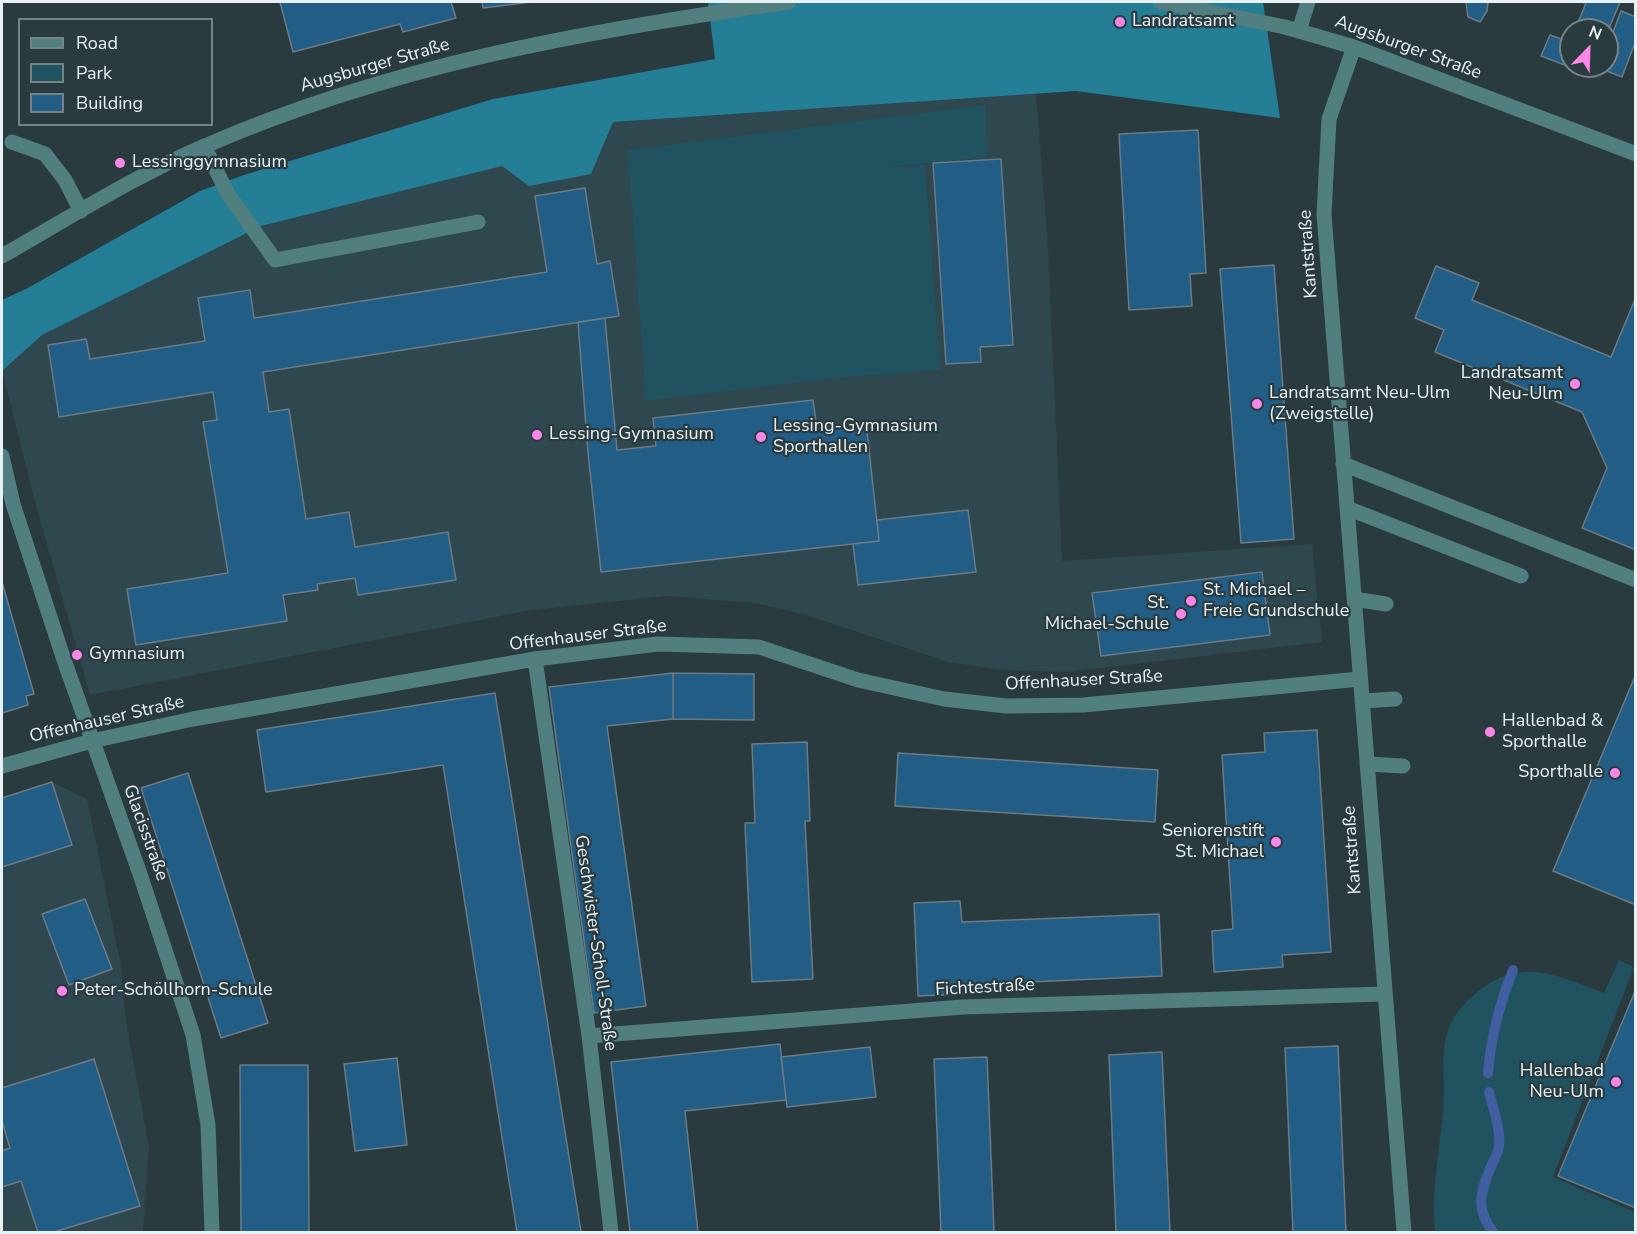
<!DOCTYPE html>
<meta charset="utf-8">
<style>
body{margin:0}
#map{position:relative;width:1637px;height:1234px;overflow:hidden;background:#2a3b40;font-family:"Nunito Sans",sans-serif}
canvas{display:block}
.frame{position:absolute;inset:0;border:3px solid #e8f2f5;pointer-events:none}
.legend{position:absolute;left:18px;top:18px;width:195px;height:108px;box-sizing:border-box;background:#2a3b40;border:2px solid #768488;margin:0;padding:8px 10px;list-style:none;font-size:18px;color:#e8f2f5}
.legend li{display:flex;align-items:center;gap:12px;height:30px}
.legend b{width:30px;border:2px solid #768488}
.north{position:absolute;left:1559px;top:18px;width:60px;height:60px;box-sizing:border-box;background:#2a3b40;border:2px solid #768488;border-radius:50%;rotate:23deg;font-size:16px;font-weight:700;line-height:24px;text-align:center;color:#e8f2f5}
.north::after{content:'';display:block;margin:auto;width:21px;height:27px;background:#fa87e7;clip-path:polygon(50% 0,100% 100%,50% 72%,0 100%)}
</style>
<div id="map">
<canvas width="1637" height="1234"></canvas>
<div class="frame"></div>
<ul class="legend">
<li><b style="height:8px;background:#517f7f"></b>Road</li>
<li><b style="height:16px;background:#215260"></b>Park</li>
<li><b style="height:16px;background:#215d85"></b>Building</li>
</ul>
<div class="north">N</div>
</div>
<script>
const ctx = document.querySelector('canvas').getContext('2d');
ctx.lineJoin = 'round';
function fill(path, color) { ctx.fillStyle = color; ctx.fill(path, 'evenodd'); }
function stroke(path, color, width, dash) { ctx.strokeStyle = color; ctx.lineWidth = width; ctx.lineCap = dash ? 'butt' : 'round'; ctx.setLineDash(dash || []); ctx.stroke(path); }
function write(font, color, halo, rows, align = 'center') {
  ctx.font = font + ' "Nunito Sans",sans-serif'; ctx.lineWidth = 4.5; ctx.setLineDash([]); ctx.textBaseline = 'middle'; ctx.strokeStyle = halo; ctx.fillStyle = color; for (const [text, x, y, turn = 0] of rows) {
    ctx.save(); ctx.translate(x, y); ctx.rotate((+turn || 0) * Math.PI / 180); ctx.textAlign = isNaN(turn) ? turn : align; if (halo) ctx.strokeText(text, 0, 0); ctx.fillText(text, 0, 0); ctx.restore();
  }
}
fill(new Path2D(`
 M1036 93 1048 247 1062 561 1312 544 1322 642 1067 672 1003 670 948 662 806 615 757 603 665 596 526 611 90 695 34 499 2 370 42 335 261 226 502 165 529 186 613 122Z
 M52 782 87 799 121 966 125 1015 149 1148 143 1232H2V798Z`), '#2f474e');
fill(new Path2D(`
 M985 105 987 157 870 169 925 165 940 370 844 377 646 401 628 150Z
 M1619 960 1634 967 1553 1177 1635 1212V1232H1435C1431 1193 1440 1149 1443 1110 1446 1083 1439 1053 1449 1028 1455 1012 1467 1000 1480 990 1524 956 1559 977 1604 993Z`), '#215260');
fill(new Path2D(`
 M708 2H1263L1280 118 1076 91 613 122 591 174 529 186 502 166 261 226 42 335 2 371V300L26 289 200 191 244 175 493 99 715 59Z`), '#247f96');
stroke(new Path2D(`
 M1488 1073C1491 1036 1499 1005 1513 970
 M1489 1092C1493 1109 1501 1129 1499 1147 1498 1153 1495 1158 1492 1164 1481 1191 1474 1207 1493 1232`), '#415ea0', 10);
const building = new Path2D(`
 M280 2H451L456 18 403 32 400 24 293 52Z
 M482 2H532L483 8Z
 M1466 2H1488L1487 11 1480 22 1468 17Z
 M1580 2H1620L1610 26 1597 21 1593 30H1575L1586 3Z
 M1621 11 1636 17V40L1622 77 1599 68 1607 66V48Z
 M1550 35 1570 42 1571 39V66H1579L1578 70 1541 56Z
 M1198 130 1206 273 1190 274 1192 306 1129 310 1119 134Z
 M1001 159 1013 345 980 347 981 362 946 364 933 163Z
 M585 188 597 264 610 261 619 316 263 372 269 412 289 409 306 519 349 512 355 547 448 532 456 580 358 595 355 578 317 584 318 590 283 595 287 621 136 645 127 589 228 573 203 422 217 420 213 392 59 417 48 345 86 339 90 359 205 341 198 298 250 290 254 318 547 272 535 196Z
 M1274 265 1294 539 1241 543 1220 269Z
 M1436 266 1479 283 1472 300 1611 357 1636 297V550L1582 528 1607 468 1582 412 1435 352 1444 330 1415 318Z
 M605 318 617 450 656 446 653 418 813 400 817 428 866 422 879 541 601 572 588 453 578 322Z
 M968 510 976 572 858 585 853 544 879 541 877 520Z
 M1262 572 1270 635 1101 656 1092 593Z
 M2 582 34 694 26 696 28 705 2 713Z
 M673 673 754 674V720L673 719Z
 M673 673V719L607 726 646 1006 594 1013 549 687Z
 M1636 674V905L1553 871Z
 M495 693 581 1232H517L443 765 266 792 257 730Z
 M1317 730 1331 952 1282 955 1283 967 1214 972 1212 931 1233 929 1222 755 1265 752 1264 733Z
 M807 742 810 821H805L813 979 752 982 745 823H755L752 744Z
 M898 753 1158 770 1155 822 895 806Z
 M188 773 268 1023 221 1038 141 788Z
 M52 782 72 845 2 867V798Z
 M85 899 112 969 69 985 42 914Z
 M960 901 962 922 1159 914 1162 976 964 985 965 994 918 996 914 903Z
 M1636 989V1208L1558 1176Z
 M780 1044 786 1100 685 1111 698 1232H630L611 1062Z
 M1338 1046 1346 1232H1293L1285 1048Z
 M870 1047 876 1097 787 1107 781 1057Z
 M1162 1052 1170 1232H1116L1109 1055Z
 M987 1057 994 1232H941L934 1059Z
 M397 1058 407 1145 355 1151 344 1064Z
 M94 1059 140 1206 54 1232H38L21 1181 2 1187V1151L10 1148 2 1121V1088Z
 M240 1065H308L309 1232H241Z`);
fill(building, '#215d85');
stroke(building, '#6c7a84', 1.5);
stroke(new Path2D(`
 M1160 2 1285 27 1354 47 1636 154
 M1299 31 1308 2
 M1354 47 1329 119 1324 214 1404 1232
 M12 142 45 154 65 180 81 211
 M204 146 228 194 275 260 478 222
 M2 256C69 218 134 176 205 146 390 65 590 30 789 2
 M2 456 13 504 64 660 140 874 193 1035 208 1125 212 1232
 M1343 464 1636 580
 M1347 508 1521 576
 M1354 599 1386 604
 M535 659 589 1036 611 1232
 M1362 701 1395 699
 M1367 764 1403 766
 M2 766 92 741 193 719 535 659 658 644 759 647 858 680 944 699 1006 706 1083 705 1360 679
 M589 1036 963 1007 1384 994`), '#517f7f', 15);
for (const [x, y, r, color] of [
 [1120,22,6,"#fa87e7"],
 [120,163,6,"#fa87e7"],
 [1575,384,6,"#fa87e7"],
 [1257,404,6,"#fa87e7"],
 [537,435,6,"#fa87e7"],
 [761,437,6,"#fa87e7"],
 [1191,601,6,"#fa87e7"],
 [1181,614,6,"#fa87e7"],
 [77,655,6,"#fa87e7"],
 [1490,732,6,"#fa87e7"],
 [1615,773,6,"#fa87e7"],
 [1276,842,6,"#fa87e7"],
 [62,991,6,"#fa87e7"],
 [1616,1082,6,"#fa87e7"]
]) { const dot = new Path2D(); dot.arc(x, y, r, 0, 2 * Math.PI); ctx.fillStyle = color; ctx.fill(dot); stroke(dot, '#2a3b40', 2); }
write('18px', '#e8f2f5', '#2a3b40', [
 ["Landratsamt",1132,22],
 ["Lessinggymnasium",132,163],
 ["Landratsamt",1563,374,"right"],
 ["Neu-Ulm",1563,395,"right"],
 ["Landratsamt Neu-Ulm",1269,394],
 ["(Zweigstelle)",1269,415],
 ["Lessing-Gymnasium",773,427],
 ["Sporthallen",773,448],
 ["Lessing-Gymnasium",549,435],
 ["St. Michael –",1203,591],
 ["Freie Grundschule",1203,612],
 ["St.",1169,604,"right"],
 ["Michael-Schule",1169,625,"right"],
 ["Gymnasium",89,655],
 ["Hallenbad &",1502,722],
 ["Sporthalle",1502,743],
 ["Sporthalle",1603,773,"right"],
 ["Seniorenstift",1264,832,"right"],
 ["St. Michael",1264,853,"right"],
 ["Peter-Schöllhorn-Schule",74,991],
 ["Hallenbad",1604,1072,"right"],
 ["Neu-Ulm",1604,1093,"right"]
], 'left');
write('18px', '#e8f2f5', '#2a3b40', [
 ["Augsburger Straße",1408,48,20],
 ["Augsburger Straße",375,66,-16],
 ["Kantstraße",1309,254,-94],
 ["Offenhauser Straße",588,636,-7],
 ["Offenhauser Straße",1084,681,-3],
 ["Offenhauser Straße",107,720,-13],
 ["Glacisstraße",145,833,70],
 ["Kantstraße",1353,850,-94],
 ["Geschwister-Scholl-Straße",595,943,82],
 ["Fichtestraße",985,988,-3]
]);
</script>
